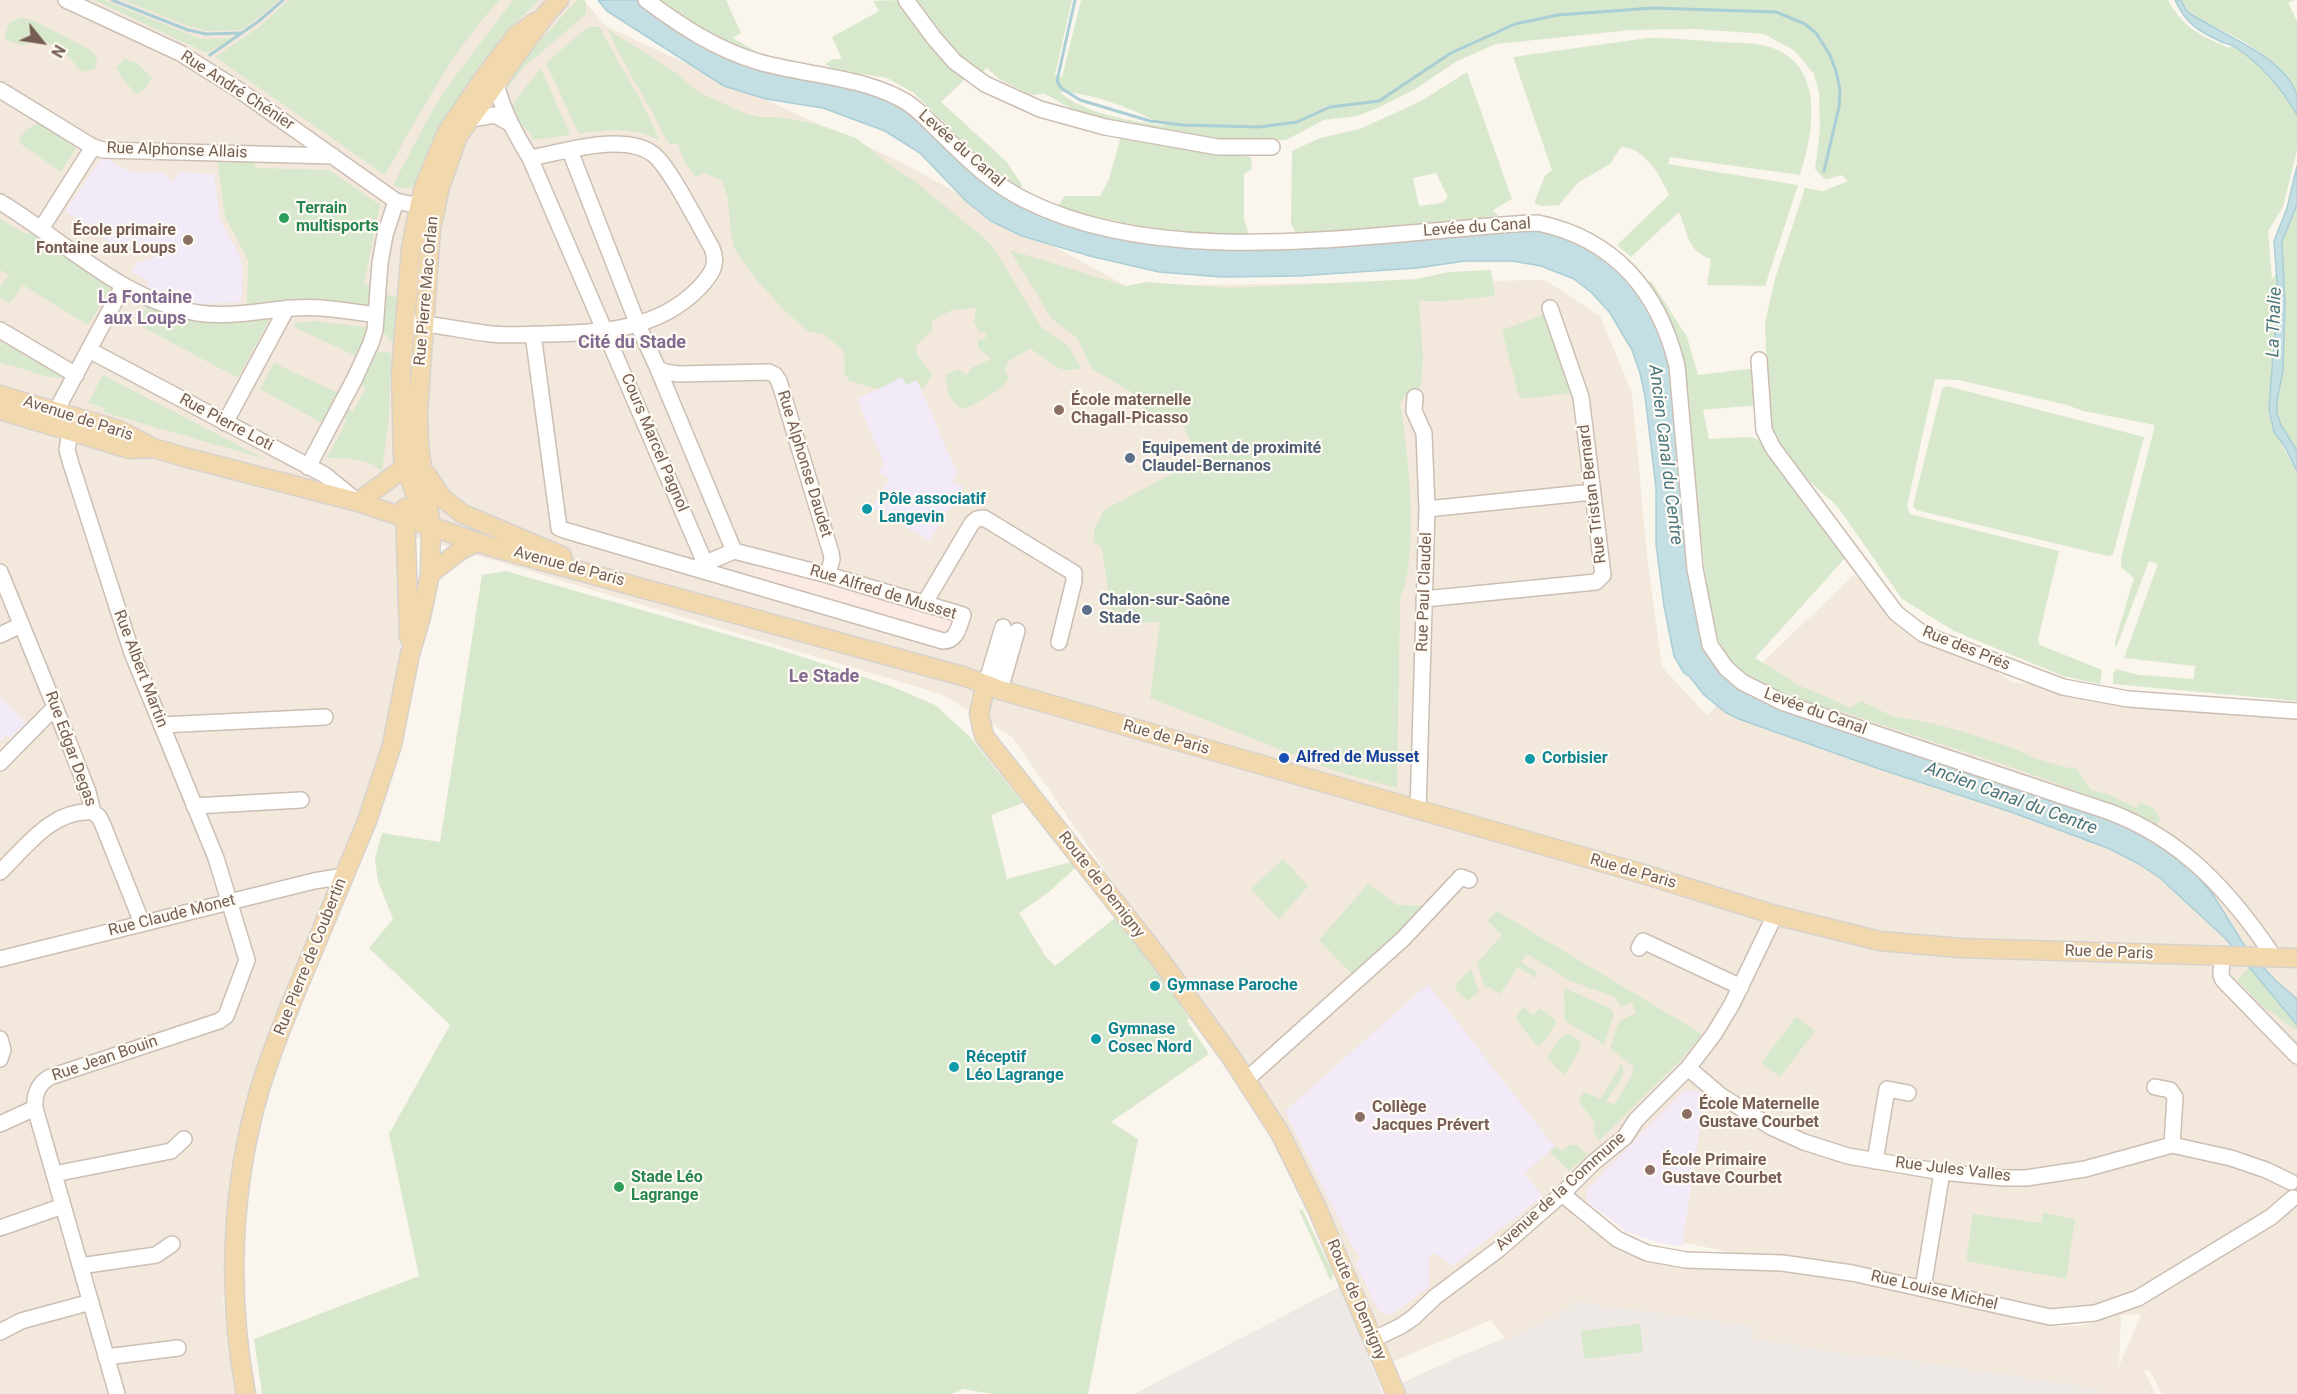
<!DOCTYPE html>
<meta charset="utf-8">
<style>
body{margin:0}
#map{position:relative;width:2297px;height:1394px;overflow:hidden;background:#fbf6ed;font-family:Roboto,sans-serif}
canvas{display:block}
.north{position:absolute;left:12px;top:12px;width:60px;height:60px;-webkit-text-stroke:4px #fefaf4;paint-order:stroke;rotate:120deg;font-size:16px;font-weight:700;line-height:24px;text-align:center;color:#755e51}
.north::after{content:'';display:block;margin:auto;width:21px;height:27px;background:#755e51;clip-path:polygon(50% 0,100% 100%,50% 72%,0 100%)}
</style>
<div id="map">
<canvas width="2297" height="1394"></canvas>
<div class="north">N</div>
</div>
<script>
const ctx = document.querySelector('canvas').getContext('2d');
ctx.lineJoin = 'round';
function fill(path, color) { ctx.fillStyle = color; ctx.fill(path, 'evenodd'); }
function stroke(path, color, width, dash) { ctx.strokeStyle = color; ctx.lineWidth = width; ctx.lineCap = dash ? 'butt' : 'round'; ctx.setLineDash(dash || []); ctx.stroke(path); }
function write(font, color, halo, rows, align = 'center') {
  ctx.font = font + ' Roboto,sans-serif'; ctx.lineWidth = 4.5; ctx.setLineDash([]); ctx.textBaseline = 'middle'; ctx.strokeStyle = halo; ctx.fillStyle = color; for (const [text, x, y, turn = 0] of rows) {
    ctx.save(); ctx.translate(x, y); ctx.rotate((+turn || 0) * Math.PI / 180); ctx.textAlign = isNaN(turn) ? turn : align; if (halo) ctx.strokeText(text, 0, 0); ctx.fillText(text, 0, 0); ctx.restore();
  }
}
fill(new Path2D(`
 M0 0H583L607 27 901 162 1126 286 1545 280 1600 316 1632 393 1647 556 1662 667 1707 715 1854 575 2012 682 2297 707V1394H2162L2150 1371 2144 1370 2155 1394H2099L2096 1388 1885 1357 1846 1354 1752 1338 1753 1326 1577 1302 1507 1342 1491 1320 1394 1361 1272 1110 1012 737 944 695 412 536 402 640 384 742 355 839 258 1075 228 1248 223 1305 253 1394H0ZM1588 1202 1626 1231 2050 1317 2117 1315 2079 1326H2061L2005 1316 1896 1289 1826 1278 1788 1272 1686 1268 1662 1265 1627 1254 1612 1246 1572 1215ZM2141 1314V1315L2119 1366 2121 1315Z`), '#f2e8dc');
fill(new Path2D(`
 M758 561 953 617 947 636 753 579Z`), '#faeae3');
fill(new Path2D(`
 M1341 1286 1383 1394H1134Z
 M1577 1302 1754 1326 1752 1338 1846 1354 1885 1357 2096 1388 2099 1394H1386L1404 1382 1454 1359 1504 1338 1507 1341Z`), '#eee9e5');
fill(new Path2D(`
 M102 157 131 172H163L173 181 180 172 214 174 220 219 240 256 243 270 241 302 200 304 146 288 149 281 131 272 137 262 152 259 156 253 142 244 129 247 130 250 121 253 119 248 65 211Z
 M902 377 917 380 957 473 952 481 963 487 929 541 872 507 889 479 879 473 884 464 857 399Z
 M0 697 26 723 10 738 7 735 0 742Z
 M1428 984 1555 1147 1524 1173 1543 1196 1453 1266 1434 1253 1429 1256V1287L1392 1314H1385L1378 1310 1356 1264 1360 1256 1353 1248 1285 1111Z
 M1688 1090 1697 1091 1705 1096 1682 1246 1659 1243 1626 1231 1588 1202 1586 1196 1588 1188 1682 1092Z`), '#f3eaf8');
fill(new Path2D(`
 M94 0H104L201 39 232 38 207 53Z
 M123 0H279L257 19 241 30 208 31 188 26Z
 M289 0H500C451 51 420 114 385 175L215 57 259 27Z
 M513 0H539C522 17 503 35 488 55 458 93 437 137 418 181 411 191 403 190 393 185L431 113 453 79Z
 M577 0H584L586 2V14L524 67 507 88 511 73Z
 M660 0H726L741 33 733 38 755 51 752 52C718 39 689 21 660 0Z
 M900 0 932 49 965 79 941 102 1007 162 1022 185 1020 190 992 171 914 93 887 78 835 70 825 64 834 59H842L832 37 879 11 873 1Z
 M915 0H1072L1055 75 1062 77 1081 0H2168C2184 29 2200 35 2229 48L2232 45 2257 64 2274 80 2297 115V150L2283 207 2268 231 2272 279 2276 274 2277 281 2269 414C2275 434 2286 453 2297 471V701L2113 684V674L2116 669 2139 675 2194 679 2195 666 2124 658 2158 564 2149 561 2116 648 2115 642 2134 578 2121 567V558L2155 425 2083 411 2067 405 1958 380 1935 379 1907 506 1910 514 2059 551 2038 640 2040 645 2102 670 2100 684 2063 676 1954 631 1902 599 1837 506 1800 473 1777 446 1769 425 1765 323 1775 279 1805 188 1823 191 1848 181 1841 175 1826 180 1815 169 1820 129 1819 93 1814 74 1794 50 1764 34 1696 29 1631 30 1496 44 1457 61 1417 88 1378 108 1357 116 1324 120 1286 140 1219 142 1107 123 1072 109 1045 94 1031 95 999 79 987 68 982 72 952 52ZM1060 92C1095 93 1135 110 1165 126 1136 122 1081 113 1060 92Z
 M2181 0H2295L2288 3 2297 21V97C2287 70 2252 44 2226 32 2214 26 2203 22 2192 15L2186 10Z
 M21 17 34 21 91 50 97 57 95 69 82 72 61 48 37 39 22 45 4 39 9 23Z
 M591 27H600C618 65 644 100 659 140 632 127 607 129 579 134L546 63 584 30Z
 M607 29 675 72 698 92 747 114 759 117H779L817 124 856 138 902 174 912 179 984 238 996 251 1042 328 1069 347 1081 368C1055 376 1051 359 1030 349L1008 361 1005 370 1009 379C1002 390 974 406 961 409L949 396 945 376 958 369 966 375 973 367 991 359 978 348V340L985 339 986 333 979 332 974 321 976 308 952 310 932 321V331L916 346 918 356 932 374 922 391 917 380 906 385 902 377 878 389 849 381 844 372 845 358 842 349 823 334 809 332 784 310 755 278 734 248 731 234 728 199 722 180 704 173 695 177 685 163 678 144H670C663 137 661 128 656 119 639 89 622 60 607 29Z
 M1647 38C1671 38 1696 40 1720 42 1734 43 1748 42 1761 45 1826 57 1815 129 1800 175L1670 157 1668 164 1798 185 1765 286 1707 285 1711 259C1687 251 1688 233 1679 212L1631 257 1617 245 1669 195C1660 175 1645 148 1621 147L1610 164 1579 182 1559 205 1542 206 1534 203 1545 176 1552 170 1513 57Z
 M125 59 137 63 152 78 146 88 137 95 121 77 116 68Z
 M541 68 570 135 533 140 530 132 519 124 509 108Z
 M1467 72 1512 199 1493 210 1499 217 1297 235 1291 224 1292 151 1320 138 1360 129 1421 101ZM1436 173 1448 197 1442 203 1419 206 1413 178Z
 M42 122 77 146 61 172 18 142C24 130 30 126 42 122Z
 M1121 136 1251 157 1252 169 1244 174V219L1249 235C1183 235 1120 225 1057 207L1065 196H1100L1109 179Z
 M217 157 255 158V168L329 170 380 205 364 283 372 287 370 306 319 299 247 306 248 261 225 216Z
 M2297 204V451L2281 425 2277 414V400L2283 371 2285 304 2282 242Z
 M0 219 24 233 45 235 112 287 88 325 23 285 10 303 0 297V287L9 275 0 270Z
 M1010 250 1126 286 1146 282 1230 288 1417 279 1449 272 1491 270 1495 296 1447 301H1419L1423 358 1421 387 1411 390 1400 403C1408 455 1415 516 1408 569 1407 580 1402 591 1400 601L1397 788 1338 772 1150 698 1160 622 1113 624 1102 548 1094 542V530L1104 510 1209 454 1207 448 1195 453 1181 420 1175 415 1151 424 1138 399 1130 391 1092 369 1077 338 1051 318Z
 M1651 281 1687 337 1698 375 1748 369 1755 371 1758 405 1703 410 1709 439 1749 437 1765 441 1798 486 1794 491 1799 498 1804 497 1847 556 1755 658 1802 687 1834 700 1850 708 1861 701 1892 716 1931 723 1961 731 2015 749 2034 758 2065 767 2077 769 2091 790 2108 794 2136 808 2140 803C2151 806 2157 808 2160 820L2156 826 2131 811 2017 769 1846 713 1783 695 1746 679 1727 656 1717 637 1709 612 1687 402 1647 283Z
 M386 294 398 298 394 345 381 329Z
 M148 304 178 315 215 322 269 320 238 378 137 324Z
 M1543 315 1572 393 1522 399 1518 393 1502 330Z
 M314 321 371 328 358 357 294 327 295 323Z
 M0 341 66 379 45 376 0 362Z
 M374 351 391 353 389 417 382 471C367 457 347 459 327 458L347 420 339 416 345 407 353 411 366 388 358 383Z
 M274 363 340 394 324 424 260 389Z
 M103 375 265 459 103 412 105 408 88 403Z
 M1947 386 2144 437 2113 555 2108 556 1916 510 1913 506 1942 389Z
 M506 571 778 649 891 686 935 705 970 737 1023 803 991 815 1007 879 1071 862 1075 868 1049 892 1019 913 1046 957 1055 966 1116 917 1171 988 1189 1019 1187 1021 1209 1054 1111 1122 1138 1139 1088 1394H992L963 1389 952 1394H262L254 1339 419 1276 389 1134 450 1025 369 948 393 919 378 881 375 858 382 833 440 842 482 575Z
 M1283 859 1308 886 1279 919 1251 889Z
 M1368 884 1397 905 1426 906 1354 976 1319 940Z
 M1497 911 1702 1034 1680 1061 1599 1141 1593 1131 1595 1124 1579 1101 1584 1092 1601 1099 1621 1064 1623 1067V1076L1606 1102 1615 1104 1633 1074 1634 1067 1610 1048 1619 1021 1636 1013 1632 1003 1621 1007 1615 997 1568 980 1527 954 1521 962 1537 972 1535 978 1518 967 1500 994 1489 987H1485L1477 963 1502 935 1488 921Z
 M2250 967 2297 1025V1030C2286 1025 2278 1014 2266 1010L2237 980Z
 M1471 969 1479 992 1467 1001 1455 988 1457 983Z
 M1564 988 1610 1008 1614 1013 1604 1044 1565 1021Z
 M1522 1007 1534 1015 1539 1008 1556 1020C1553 1032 1547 1039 1538 1047L1516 1019Z
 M1796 1017 1815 1031 1780 1077 1761 1063Z
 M1568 1034 1579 1040 1581 1048 1564 1075 1547 1058 1558 1040Z
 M1571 1145H1576L1587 1155 1569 1171 1550 1151 1555 1147 1561 1151Z
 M1302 1209 1333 1273 1331 1282 1299 1210Z
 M2043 1213 2075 1219 2066 1279 1966 1261 1973 1214 2041 1223Z
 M1640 1324 1643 1352 1584 1359 1581 1331Z`), '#d8e8cc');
const water = new Path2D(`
 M598 0H640L664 16 810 77 899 101 999 189 1169 243 1532 230 1557 234 1603 256 1634 284 1667 344 1699 618 1730 678 2132 824 2192 869 2213 895 2246 948 2274 979 2297 999V1025L2226 939 2160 878 2139 864 2110 849 2014 813 1877 768 1739 719 1725 712 1704 695 1690 677 1684 673 1674 656 1664 606 1656 544V488L1645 396 1640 373 1632 350 1610 313 1592 293 1574 279 1541 266 1512 261H1465L1417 268 1298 276 1222 277 1159 272 1090 256 1022 236 991 221 966 201 920 153 885 131 823 108 766 99 724 86 607 11Z
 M2175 0H2181L2186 10 2192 15C2222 34 2287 58 2297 96 2297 102 2297 109 2297 115 2281 87 2262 65 2235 47 2231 44 2227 44 2222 42 2198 31 2186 24 2175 0Z
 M2297 166V204L2282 242 2285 304 2283 371 2277 400V414L2281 425 2297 451V471L2285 447 2274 432 2269 409 2276 316 2277 281 2274 241 2287 208Z`);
fill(water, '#c3dfe4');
stroke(water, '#aaced5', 1.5);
stroke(new Path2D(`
 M112 0 188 30 206 34 241 33
 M1075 0 1057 81 1061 88 1080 100 1150 121 1183 125 1259 127 1297 122 1330 107 1379 101 1451 53 1515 24 1558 15 1653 8 1776 12 1805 24 1816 33 1830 55 1836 71 1840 90 1839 107 1824 171
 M210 55 259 21 283 0`), '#aaced5', 3);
const minor = new Path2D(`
 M66 0 180 53 239 90 396 201 428 208
 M646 0C681 26 717 50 759 62 805 75 856 76 899 98 916 106 929 122 943 135 968 160 993 184 1025 200 1150 263 1322 240 1457 229 1484 227 1511 223 1538 223 1615 239 1659 292 1677 366L1695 569 1710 645 1726 668 1742 682 1784 703 2110 812C2184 840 2231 893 2274 957
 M906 0 934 38 955 62 985 84 1040 109 1105 127 1218 147H1272
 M496 83C503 112 515 133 530 158L705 563
 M0 90 93 147 103 150 333 156
 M471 119 495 115 509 123
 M570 151 638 325 658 369 665 372 679 374 769 372 775 375 779 381 831 553 832 559 828 575
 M0 202C64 240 122 301 198 313 230 318 262 310 294 308 322 306 348 311 376 315
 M41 229 93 147
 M414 323C440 325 465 331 491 334 509 336 528 334 546 334 602 333 658 330 699 288 711 275 719 265 712 248 699 226 670 167 653 154 625 132 563 152 530 158
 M0 330 76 375
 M533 334 559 528 564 530 943 641C957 641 959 626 963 615L828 575 734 551 694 568
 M89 350 325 475 358 502
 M1759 360 1764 430 1773 448 1896 613 1923 634 2063 687 2128 699 2297 711
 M658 369 734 551
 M1415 397 1414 411 1424 433 1427 509 1418 810
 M48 418 56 411 123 286
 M225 423 287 308
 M70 432 67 450 71 464 132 653 216 858 247 960 226 1016 219 1021 50 1077C38 1084 34 1094 35 1108L117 1394
 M308 467 355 378 371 343 375 330 380 263 385 235 396 201
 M1427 509 1593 492
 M0 572 55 707 88 792 93 812 99 817 103 825 142 923
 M1424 599 1596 582 1603 575 1581 397 1550 308
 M924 604 972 523 977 519 984 518 1074 573V581L1059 642
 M0 635 21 625
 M986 684 1003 627
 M1000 690 1017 631
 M161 725 325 717
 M0 763 55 707
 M194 806 301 800
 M0 872C26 847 52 809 93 812
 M1639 948 1643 941 1741 987
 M2222 956 2221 975 2223 980 2297 1056
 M0 959 314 881 344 876
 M0 1039 3 1050 0 1059
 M1688 1068 1720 1095 1771 1127 1804 1142 1848 1156 1942 1172 2003 1178H2026L2085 1169 2172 1145 2231 1158 2266 1170 2291 1182
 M1246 1080 1403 939 1461 877 1469 880
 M2155 1087 2170 1090 2175 1097 2172 1145
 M0 1124 35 1108
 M1875 1161 1887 1089 1908 1093
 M54 1174 171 1151 184 1139
 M1562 1194 1617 1239 1647 1253 1686 1260 1782 1263 1852 1273 2050 1317 2095 1313 2138 1298 2271 1217 2293 1198
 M0 1228 63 1206
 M80 1266 156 1255 172 1244
 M1923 1288 1942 1172
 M0 1332 21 1321 91 1302
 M1374 1339 1401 1326 1414 1317 1435 1297 1499 1249 1562 1194 1594 1162 1625 1137 1636 1120 1688 1068 1714 1034 1732 1004 1775 915
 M106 1357 178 1348`);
const major = new Path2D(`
 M0 395 119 430 153 448 188 458 358 502 492 547 966 677 1000 690 1640 873 1775 915 1880 941 1960 948 2297 958
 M0 410 129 449 153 448
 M427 475 442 498 463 514 562 556
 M358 502 404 468
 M405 508 409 637
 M423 517 403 458 401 372 411 248 419 207 424 187 447 132 486 75 516 36 535 22
 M430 574 461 550 477 542
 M986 684 979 714 984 736 1159 958 1231 1057 1280 1133 1316 1206 1396 1394
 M246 1394C227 1295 231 1188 259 1092 269 1057 283 1023 297 989 320 933 344 877 367 821L392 745 410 654 421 617 430 574 431 527 419 447 418 409 431 229 440 187 458 136 546 14 559 0`);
stroke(minor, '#cdbeb3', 18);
stroke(major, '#d8d2ce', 21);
stroke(minor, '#fff', 15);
stroke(major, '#f2d8ad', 18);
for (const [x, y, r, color] of [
 [284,218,6,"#2e9e5b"],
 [188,240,6,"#8d6e63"],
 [1059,410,6,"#8d6e63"],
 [1130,458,6,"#5c6f8a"],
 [867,509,6,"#0f9aa8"],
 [1087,610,6,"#5c6f8a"],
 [1284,758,6,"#1a4fb4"],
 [1530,759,6,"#0f9aa8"],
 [1155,986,6,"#0f9aa8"],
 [1096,1039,6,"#0f9aa8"],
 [954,1067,6,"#0f9aa8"],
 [1687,1114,6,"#8d6e63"],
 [1360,1117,6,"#8d6e63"],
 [1650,1170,6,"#8d6e63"],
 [619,1187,6,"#2e9e5b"]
]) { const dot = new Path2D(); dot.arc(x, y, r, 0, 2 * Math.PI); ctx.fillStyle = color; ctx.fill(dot); stroke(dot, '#fefaf4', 2); }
write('16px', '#755e51', '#fefaf4', [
 ["Rue André Chénier",237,91,33],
 ["Levée du Canal",961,149,41],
 ["Rue Alphonse Allais",177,151,2],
 ["Levée du Canal",1477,228,-4],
 ["Rue Pierre Mac Orlan",427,291,-85],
 ["Avenue de Paris",78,419,18],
 ["Rue Pierre Loti",226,423,28],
 ["Cours Marcel Pagnol",654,443,67],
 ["Rue Alphonse Daudet",804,464,73],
 ["Rue Tristan Bernard",1593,494,-97],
 ["Avenue de Paris",569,567,15],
 ["Rue Paul Claudel",1425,592,-88],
 ["Rue Alfred de Musset",883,593,17],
 ["Rue des Prés",1966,649,22],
 ["Rue Albert Martin",140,669,69],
 ["Levée du Canal",1815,712,20],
 ["Rue de Paris",1166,738,16],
 ["Rue Edgar Degas",70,749,70],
 ["Rue de Paris",1633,872,16],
 ["Route de Demigny",1101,885,52],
 ["Rue Claude Monet",172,916,-14],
 ["Rue de Paris",2109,953,2],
 ["Rue Pierre de Coubertin",311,957,-68],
 ["Rue Jean Bouin",105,1059,-19],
 ["Rue Jules Valles",1953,1170,7],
 ["Avenue de la Commune",1561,1192,-42],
 ["Rue Louise Michel",1934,1291,13],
 ["Route de Demigny",1356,1300,67]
]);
write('bold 16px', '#27864d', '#fefaf4', [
 ["Terrain",296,209],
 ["multisports",296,227],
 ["Stade Léo",631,1178],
 ["Lagrange",631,1196]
], 'left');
write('bold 16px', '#785e54', '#fefaf4', [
 ["École primaire",176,231,"right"],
 ["Fontaine aux Loups",176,249,"right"],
 ["École maternelle",1071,401],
 ["Chagall-Picasso",1071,419],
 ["École Maternelle",1699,1105],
 ["Gustave Courbet",1699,1123],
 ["Collège",1372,1108],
 ["Jacques Prévert",1372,1126],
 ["École Primaire",1662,1161],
 ["Gustave Courbet",1662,1179]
], 'left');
write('bold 16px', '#4e5e75', '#fefaf4', [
 ["Equipement de proximité",1142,449],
 ["Claudel-Bernanos",1142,467],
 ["Chalon-sur-Saône",1099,601],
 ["Stade",1099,619]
], 'left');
write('bold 16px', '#0d838f', '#fefaf4', [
 ["Pôle associatif",879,500],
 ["Langevin",879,518],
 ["Corbisier",1542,759],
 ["Gymnase Paroche",1167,986],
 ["Gymnase",1108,1030],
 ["Cosec Nord",1108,1048],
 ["Réceptif",966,1058],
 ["Léo Lagrange",966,1076]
], 'left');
write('bold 16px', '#164399', '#fefaf4', [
 ["Alfred de Musset",1296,758]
], 'left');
write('bold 18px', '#836a90', '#fefaf4', [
 ["La Fontaine",145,298],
 ["aux Loups",145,319],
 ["Cité du Stade",632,343],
 ["Le Stade",824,677]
]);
write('italic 18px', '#49767f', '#fefaf4', [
 ["La Thalie",2275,322,-88],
 ["Ancien Canal du Centre",1665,455,83],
 ["Ancien Canal du Centre",2011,799,20]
]);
</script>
